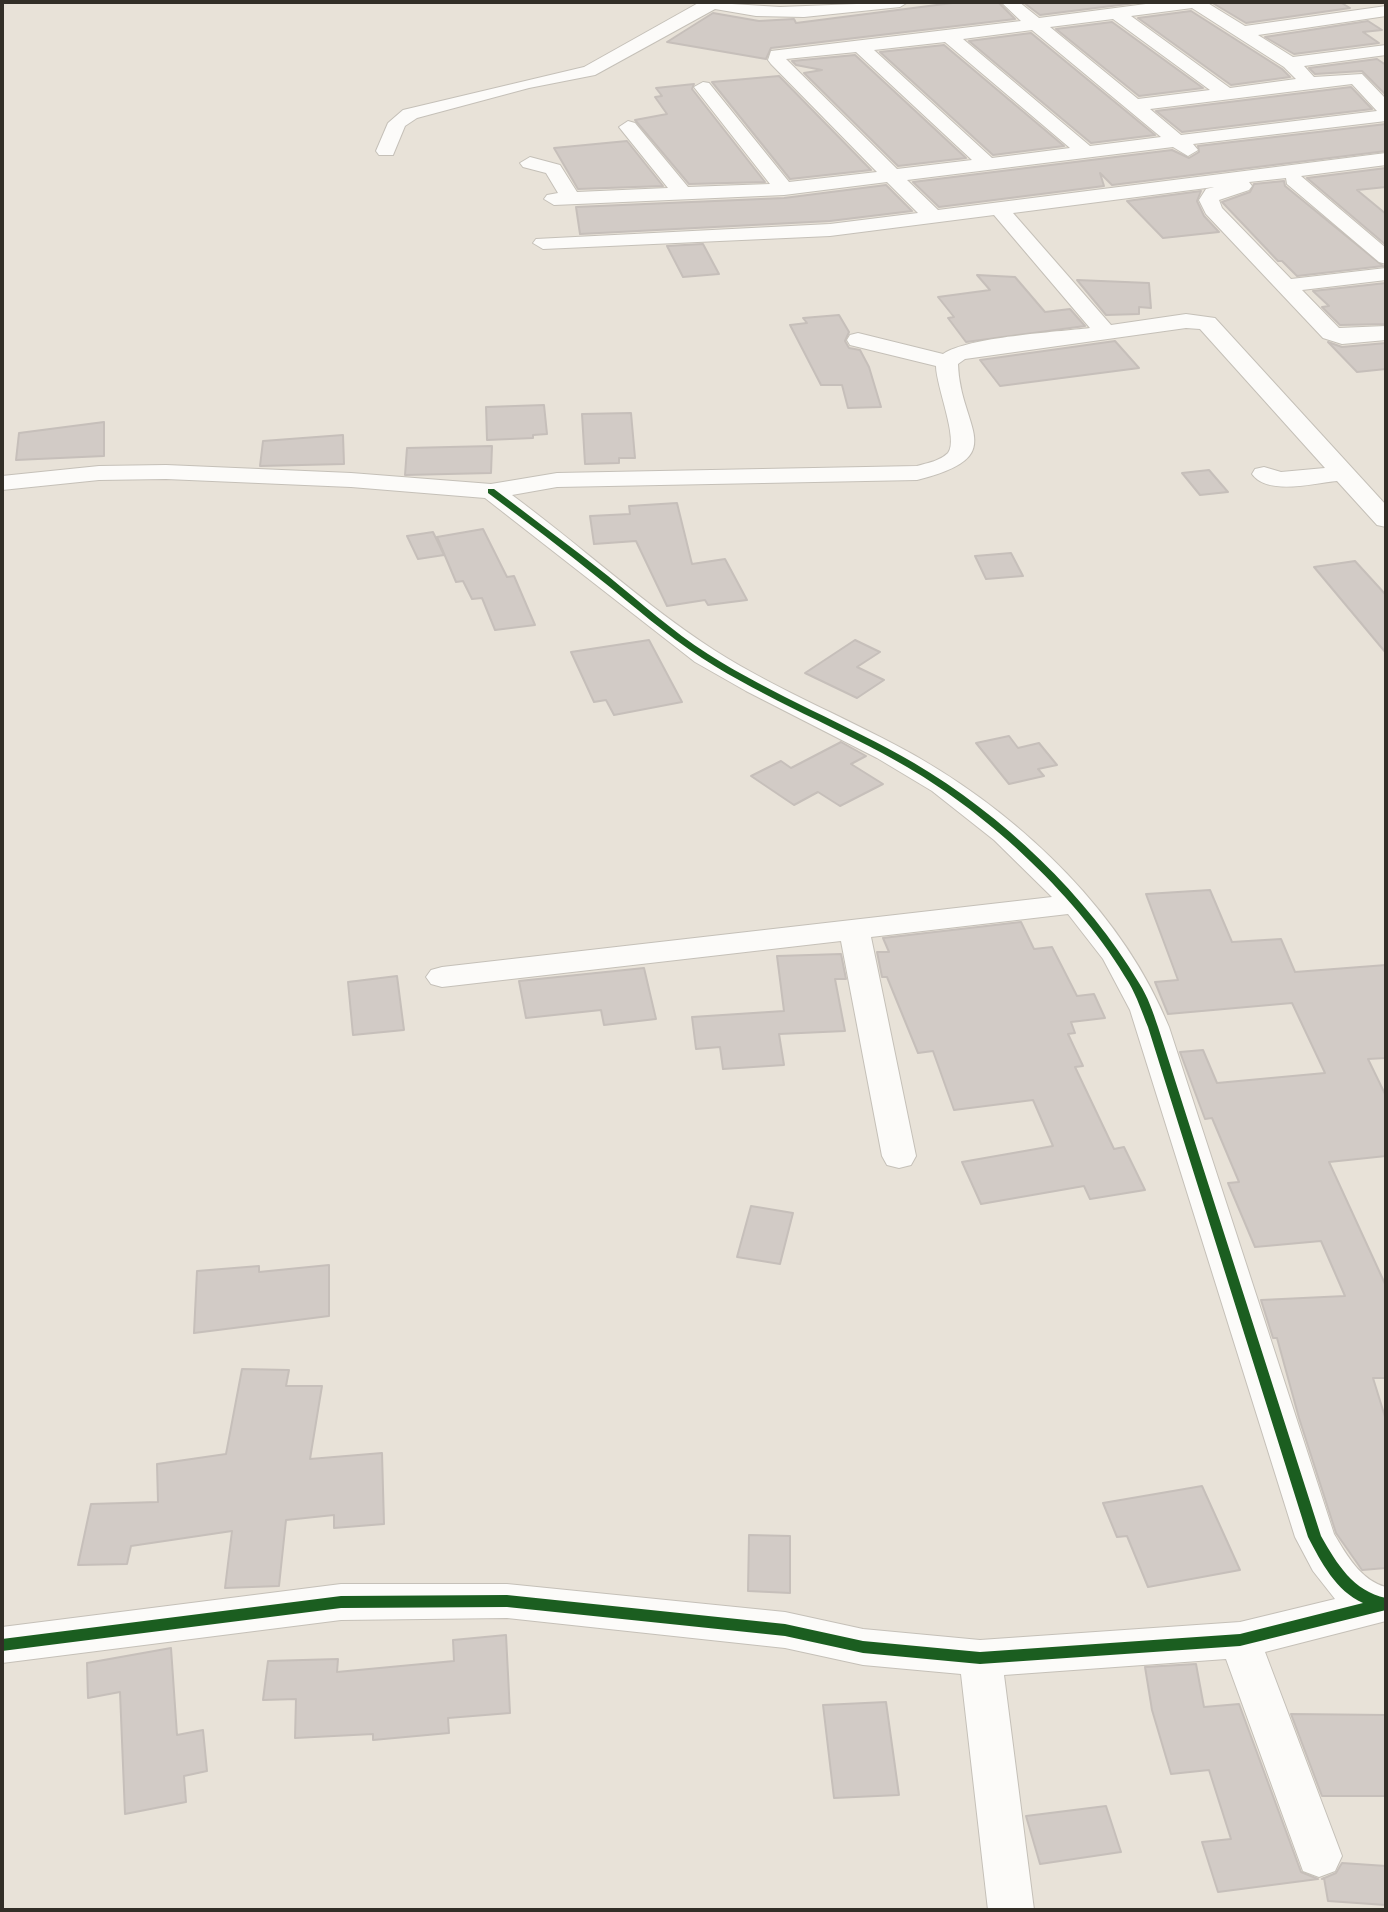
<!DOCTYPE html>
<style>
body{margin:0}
#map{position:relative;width:1388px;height:1912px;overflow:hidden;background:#e8e2d8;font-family:Lato,sans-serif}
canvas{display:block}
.frame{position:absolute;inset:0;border:4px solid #322e27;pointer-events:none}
</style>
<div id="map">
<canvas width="1388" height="1912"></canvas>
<div class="frame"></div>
</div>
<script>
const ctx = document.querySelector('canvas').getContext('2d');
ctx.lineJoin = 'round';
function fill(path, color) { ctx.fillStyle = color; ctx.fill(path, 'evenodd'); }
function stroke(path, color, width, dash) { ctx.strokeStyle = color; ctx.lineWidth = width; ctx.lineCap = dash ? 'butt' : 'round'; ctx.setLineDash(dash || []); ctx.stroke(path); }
const building = new Path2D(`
 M960 2H998L1015 19 771 48 766 59 667 42 713 13 759 21 794 19 796 23Z
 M1023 2H1143L1040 15Z
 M1211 2H1340L1350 8 1246 23Z
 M1191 11 1282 69 1290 77 1231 85 1138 18Z
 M1368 21 1382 30 1363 32 1379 43 1294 54 1265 37Z
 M1112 22 1203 88 1139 96 1056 29Z
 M1031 33 1155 135 1091 143 969 41Z
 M944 45 1064 146 993 155 880 52Z
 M855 55 966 158 898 166 804 73 822 70 796 65 792 61Z
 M1377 59 1386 65V95L1362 71 1315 74 1309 68Z
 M779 76 871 170 790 179 712 82Z
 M694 84 692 89 765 182 689 184 635 120 667 114 655 97 662 96 656 88Z
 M1351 87 1372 109 1182 132 1156 111Z
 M1386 124V151L1112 185 1100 173 1104 186 939 207 913 182 1172 150 1189 158 1199 152 1198 146Z
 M627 141 663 186 578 189 554 148Z
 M1386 168V187L1357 190 1386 214V245L1307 178Z
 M1284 181 1285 186 1383 266 1297 276 1282 261H1278L1222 202 1250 192 1254 184Z
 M886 185 912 211 830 221 580 234 576 207 784 198Z
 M1201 191 1197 201 1204 216 1219 232 1163 238 1127 201Z
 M703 244 719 274 683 277 667 246Z
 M977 275 1015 277 1045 312 1070 309 1085 326 966 342 948 318 954 317 938 297 990 290Z
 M1077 280 1149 283 1151 308 1139 307V314L1106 315Z
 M1386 283V324L1340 325 1322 307 1329 306 1313 291Z
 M839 315 849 332 845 341 849 348 860 350 869 367 881 407 848 408 842 385H821L790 325 807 323 803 318Z
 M1115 341 1139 368 1000 386 980 360Z
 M1328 342 1342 347 1386 343V369L1357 372Z
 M544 405 547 434 533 435V438L487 440 486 407Z
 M631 413 635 458H619V463L585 464 582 414Z
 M104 422V456L16 460 19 433Z
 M343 435 344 464 260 466 263 441Z
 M492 446 491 473 405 475 407 448Z
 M1209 470 1228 492 1200 495 1182 473Z
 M677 503 692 564 725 559 747 600 708 605 705 600 667 606 636 541 594 544 590 516 630 514 629 506Z
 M483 529 507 577 514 576 535 625 495 630 482 598 472 599 463 581 456 582 437 537Z
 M433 532 444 555 418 559 407 536Z
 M1011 553 1023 576 986 579 975 556Z
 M1355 561 1386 595V653L1314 567Z
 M649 640 682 702 614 715 606 700 594 702 571 652Z
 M855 640 880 652 857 667 884 680 857 698 805 673Z
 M1009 736 1018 748 1039 743 1057 765 1038 769 1044 776 1009 784 976 743Z
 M841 742 866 756 851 764 883 784 840 806 818 792 794 805 751 776 781 761 791 768Z
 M1210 890 1232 942 1281 939 1295 972 1386 965V1058L1368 1059 1386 1096V1156L1329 1162 1386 1286V1378H1373L1386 1420V1568L1362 1570 1336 1533 1299 1418 1277 1338H1273L1261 1300 1345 1296 1321 1241 1255 1247 1228 1183 1239 1182 1212 1118 1205 1119 1180 1052 1203 1050 1217 1083 1325 1073 1292 1003 1168 1014 1155 982 1178 980 1146 894Z
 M1021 922 1034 949 1052 947 1077 996 1094 994 1105 1018 1071 1022 1075 1033 1068 1034 1083 1066 1075 1067 1114 1149 1124 1147 1145 1190 1090 1199 1084 1186 981 1204 962 1162 1053 1146 1033 1100 954 1110 933 1051 918 1053 887 977H882L877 952H889L883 938Z
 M841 954 846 979H835L845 1031 779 1034 784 1065 723 1069 720 1047 696 1049 692 1017 784 1011 777 956Z
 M644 968 656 1019 604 1025 601 1010 526 1018 519 981Z
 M397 976 404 1030 353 1035 348 982Z
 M751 1206 793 1213 780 1264 737 1257Z
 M329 1265V1316L194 1333 197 1271 259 1266V1272Z
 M242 1369 289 1370 286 1386H322L310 1459 382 1453 384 1524 334 1528V1515L286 1520 279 1586 225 1588 232 1531 131 1546 127 1564 78 1565 91 1504 158 1502 157 1464 226 1454Z
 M1202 1486 1240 1570 1148 1587 1127 1536 1117 1537 1103 1503Z
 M749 1535 790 1536V1593L748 1591Z
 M506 1635 510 1713 448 1718 449 1733 373 1740V1734L295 1738 296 1699 263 1700 268 1661 338 1659 337 1672 454 1661 453 1640Z
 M171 1648 177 1735 203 1730 207 1771 184 1776 186 1802 125 1814 120 1692 88 1698 87 1663Z
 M1196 1664 1204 1707 1239 1704 1301 1872 1318 1879 1218 1892 1202 1842 1231 1839 1209 1770 1171 1774 1152 1710 1145 1667Z
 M886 1702 899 1795 834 1798 823 1705Z
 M1291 1714 1386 1715V1796H1322Z
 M1106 1806 1121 1852 1040 1864 1026 1816Z
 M1342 1863 1386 1866V1905L1328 1901 1324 1878 1322 1879 1336 1873Z`);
fill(building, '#d2cbc6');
stroke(building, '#c6bfba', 2);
const minor = new Path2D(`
 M700 2 780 7 908 2 900 7 804 17 756 16 715 9 595 75 529 88 417 118 405 126 393 155H379L376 151 388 123 403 110 584 67Z
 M1001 2H1019L1039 18 1161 2H1206L1245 26 1386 6V16L1258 35 1293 57 1386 45V55L1304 66 1314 77 1362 74 1386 99V121L1193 144 1198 150 1188 156 1173 147 907 180 938 210 1386 153V165L1301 176 1386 248V264L1379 262 1287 184 1286 178 1249 182 1252 186 1249 190 1219 200 1222 208 1291 279 1386 268V280L1302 290 1339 328 1386 326V340L1342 344 1323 338 1206 214 1199 200 1206 189 1214 187 1013 213 1111 325 1186 314 1215 318 1386 505V527L1377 525 1337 481C1315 483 1267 496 1252 474L1255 469 1264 467 1281 472 1325 468 1200 329 1186 328 965 359 958 364C960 430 1013 456 917 480L557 487 512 495C580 545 643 604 714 650 780 692 853 720 921 759 1024 819 1124 915 1169 1027L1334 1534C1346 1554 1361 1581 1386 1587V1621L1265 1652 1342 1856 1335 1871 1319 1877 1303 1871 1226 1659 1004 1675 1034 1910H988L961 1674 863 1665 785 1648 507 1618 341 1620 2 1663V1627L341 1584H507L785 1612 863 1629 980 1640 1240 1622 1335 1599 1313 1571 1295 1537 1130 1010 1103 959 1068 914 871 937 916 1156 911 1165 899 1168 887 1165 882 1156 841 941 442 987 431 984 426 977 431 970 442 967 1052 897 994 840 932 791 877 758 746 691 695 662 485 498 351 487 166 479 99 480 2 490V476L99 466 166 465 351 473 491 484 557 473 917 466C927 463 940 461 948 453 959 440 936 386 936 366L850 345 847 340 850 335 858 333 943 354C968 337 1057 332 1090 328L994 215 830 236 543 249 533 243 536 239 830 224 918 213 887 182 784 195 554 205 544 199 547 195 558 193 546 173 523 167 520 163 530 157 560 165 577 192 668 188 619 127 628 121 635 123 688 187 770 184 694 87 703 82 709 83 789 182 877 172 771 64 768 60 771 51 1021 21ZM1192 8 1284 67 1296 79 1230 88 1131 16ZM1113 19 1210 90 1138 99 1050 27ZM1032 30 1161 137 1090 146 963 39ZM945 42 1070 148 992 158 874 50ZM856 52 972 160 897 169 786 59ZM1352 84 1377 111 1181 135 1150 109Z`);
stroke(minor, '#c5c0b8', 2);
fill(minor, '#fcfbf9');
fill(new Path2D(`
 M488 489H494C532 518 570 546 608 576 641 603 672 631 708 654 774 696 847 724 914 763 1001 814 1088 896 1139 983 1148 997 1153 1012 1158 1027L1321 1536C1337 1564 1353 1591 1386 1598V1610L1240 1646 980 1664 863 1653 785 1636 507 1607 341 1608 2 1651V1639L341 1596 507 1595 785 1624 863 1641 980 1652 1240 1634 1363 1603C1336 1591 1321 1562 1308 1537L1148 1027C1142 1012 1137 997 1129 983 1080 899 991 816 907 767 840 728 767 700 702 658 666 635 634 606 601 580 564 550 526 521 488 493Z`), '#1b5e20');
</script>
